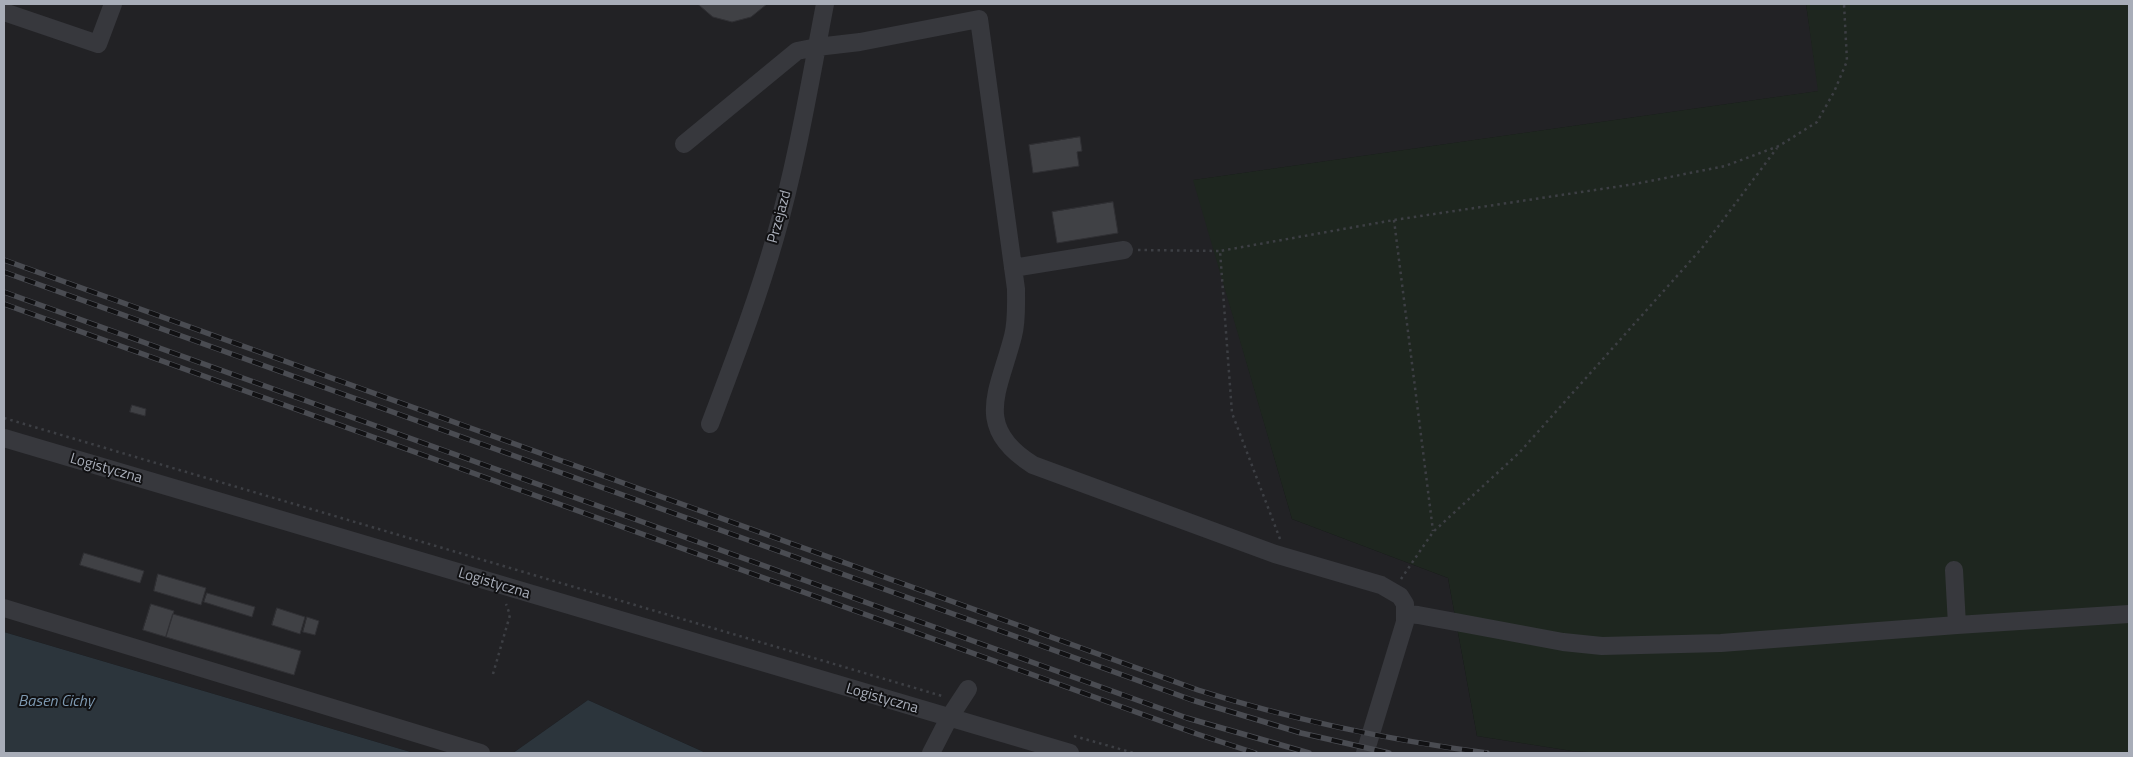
<!DOCTYPE html>
<style>
body{margin:0}
#map{position:relative;width:2133px;height:757px;overflow:hidden;background:#161618;font-family:"Titillium Web",sans-serif}
canvas{display:block}
.frame{position:absolute;inset:0;border:5px solid #a8adb8;pointer-events:none}
</style>
<div id="map">
<canvas width="2133" height="757"></canvas>
<div class="frame"></div>
</div>
<script>
const ctx = document.querySelector('canvas').getContext('2d');
ctx.lineJoin = 'round';
function fill(path, color) { ctx.fillStyle = color; ctx.fill(path, 'evenodd'); }
function stroke(path, color, width, dash) { ctx.strokeStyle = color; ctx.lineWidth = width; ctx.lineCap = dash ? 'butt' : 'round'; ctx.setLineDash(dash || []); ctx.stroke(path); }
function write(font, color, halo, rows, align = 'center') {
  ctx.font = font + ' "Titillium Web",sans-serif'; ctx.lineWidth = 4; ctx.setLineDash([]); ctx.textBaseline = 'middle'; ctx.strokeStyle = halo; ctx.fillStyle = color; for (const [text, x, y, turn = 0] of rows) {
    ctx.save(); ctx.translate(x, y); ctx.rotate((+turn || 0) * Math.PI / 180); ctx.textAlign = isNaN(turn) ? turn : align; if (halo) ctx.strokeText(text, 0, 0); ctx.fillText(text, 0, 0); ctx.restore();
  }
}
fill(new Path2D(`
 M4 4H1806L1819 91 1194 180 1292 519 1448 578 1477 736 1572 751 1603 753H706L588 700 513 753H414L4 632Z`), '#222225');
fill(new Path2D(`
 M1806 4H2129V753H1603L1572 751 1477 736 1448 578 1292 519 1193 180 1818 91Z`), '#1e261f');
fill(new Path2D(`
 M4 632 414 753H4Z
 M588 700 706 753H513Z`), '#2c353c');
const building = new Path2D(`
 M698 4H767L751 17 732 22 713 17Z
 M1080 137 1082 151 1077 152 1079 166 1033 173 1029 145Z
 M1113 202 1118 233 1057 243 1052 212Z
 M132 405 146 409 145 416 130 412Z
 M84 553 144 571 140 583 80 565Z
 M158 574 206 588 201 605 154 591Z
 M207 593 255 607 252 617 204 602Z
 M151 604 174 611 166 637 143 630Z
 M277 608 305 617 300 634 272 625Z
 M173 614 301 651 294 675 166 637Z
 M307 617 319 621 315 635 303 632Z`);
fill(building, '#404145');
stroke(building, '#303034', 1);
stroke(new Path2D(`
 M1394 220 1433 531
 M1138 250 1220 251
 M4 418 942 696
 M1280 539 1232 413 1220 251 1394 220 1635 184 1725 166 1779 146 1817 122 1834 92 1847 61 1844 4
 M1401 579 1433 532 1519 453 1702 248 1777 148
 M493 674 510 615 506 604
 M1074 736 1134 753`), '#3d3f44', 2.5, [2.5, 4]);
stroke(new Path2D(`
 M4 12 98 44 113 4
 M684 144 797 51 817 47 860 42 979 19 1016 289C1016 305 1017 321 1013 336 999 391 972 427 1033 465L1275 554 1381 585 1400 596 1405 604V622L1365 753
 M1013 268 1124 250
 M710 424C733 363 757 301 775 238 797 161 810 82 825 4
 M4 438 1070 753
 M1954 570 1957 625
 M4 608 481 753
 M1406 614 1418 615 1563 642 1602 646 1721 643 1957 625 2129 614
 M931 753 949 718 968 689`), '#37383d', 18);
const rail = new Path2D(`
 M4 260 1198 690C1293 720 1389 740 1487 753
 M4 272 1192 700 1301 733 1389 753
 M4 292 1187 718 1309 753
 M4 304 1197 734 1255 753`);
stroke(rail, '#4a4c52', 5.5);
stroke(rail, '#111113', 4, [11]);
write('15px', '#a8adb8', '#111113', [
 ["Przejazd",780,217,-75],
 ["Logistyczna",106,469,16],
 ["Logistyczna",494,584,17],
 ["Logistyczna",882,699,16]
]);
write('italic 16px', '#7f9bb3', '#111113', [
 ["Basen Cichy",56,702]
]);
</script>
